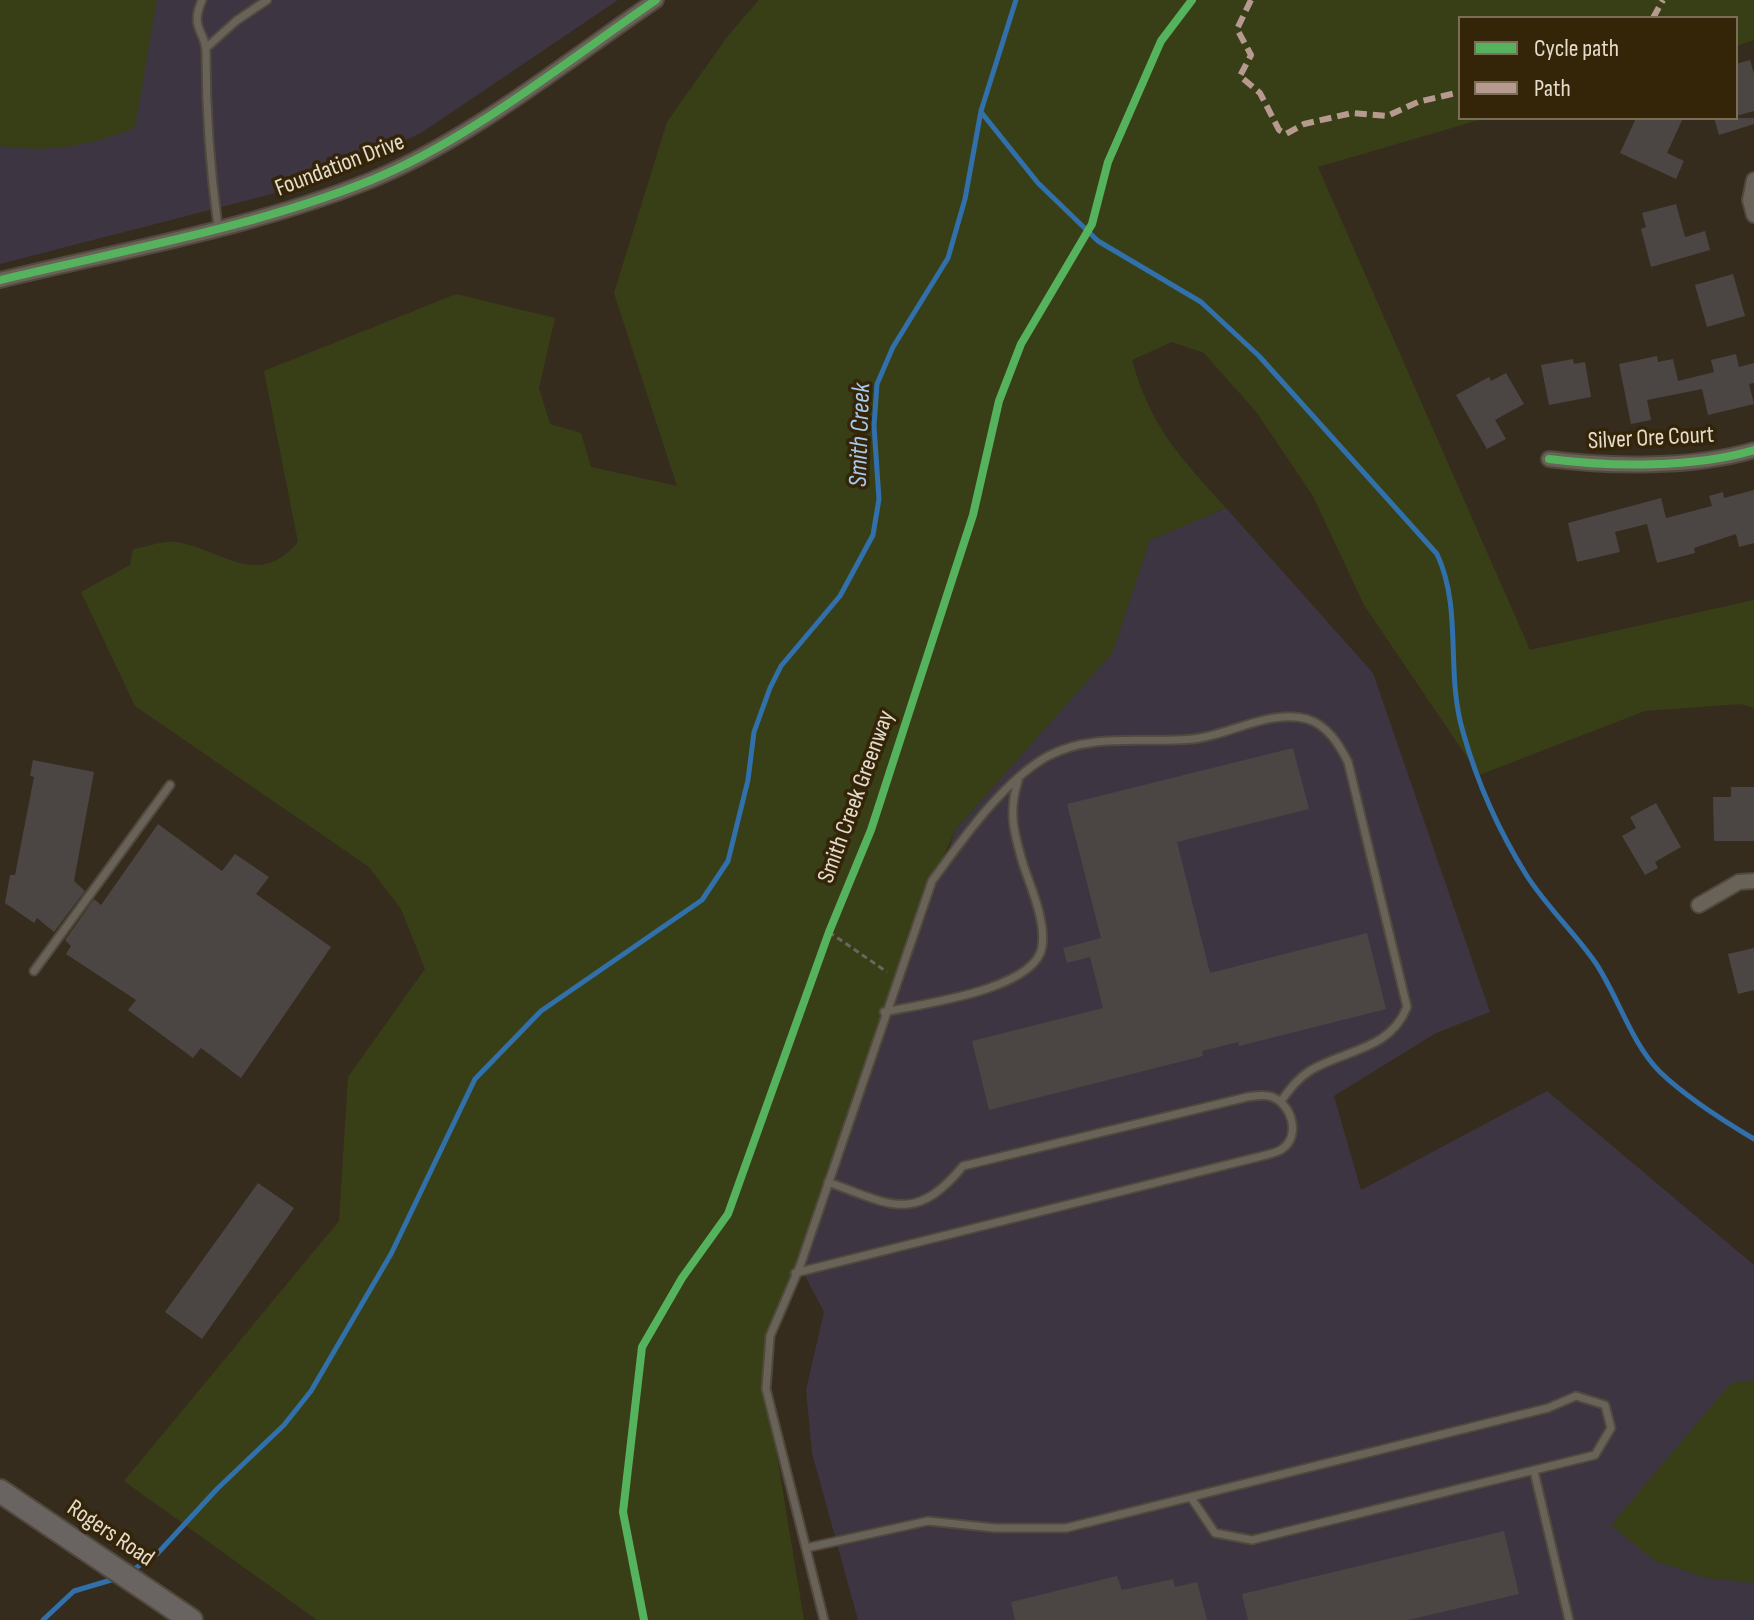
<!DOCTYPE html>
<style>
body{margin:0}
#map{position:relative;width:1754px;height:1620px;overflow:hidden;background:#352c1e;font-family:"Sofia Sans Condensed",sans-serif}
canvas{display:block}
.legend{position:absolute;left:1458px;top:16px;width:280px;height:104px;box-sizing:border-box;background:#342509;border:2px solid #7b6e57;margin:0;padding:10px 14px;list-style:none;font-size:24px;color:#e6dccc}
.legend li{display:flex;align-items:center;gap:16px;height:40px}
.legend b{width:40px;border:2px solid #7b6e57}
</style>
<div id="map">
<canvas width="1754" height="1620"></canvas>
<ul class="legend">
<li><b style="height:10px;background:#56b35d"></b>Cycle path</li>
<li><b style="height:10px;background:#b69a8f"></b>Path</li>
</ul>
</div>
<script>
const ctx = document.querySelector('canvas').getContext('2d');
ctx.lineJoin = 'round';
function fill(path, color) { ctx.fillStyle = color; ctx.fill(path, 'evenodd'); }
function stroke(path, color, width, dash) { ctx.strokeStyle = color; ctx.lineWidth = width; ctx.lineCap = dash ? 'butt' : 'round'; ctx.setLineDash(dash || []); ctx.stroke(path); }
function write(font, color, halo, rows, align = 'center') {
  ctx.font = font + ' "Sofia Sans Condensed",sans-serif'; ctx.lineWidth = 7; ctx.setLineDash([]); ctx.textBaseline = 'middle'; ctx.strokeStyle = halo; ctx.fillStyle = color; for (const [text, x, y, turn = 0] of rows) {
    ctx.save(); ctx.translate(x, y); ctx.rotate((+turn || 0) * Math.PI / 180); ctx.textAlign = isNaN(turn) ? turn : align; if (halo) ctx.strokeText(text, 0, 0); ctx.fillText(text, 0, 0); ctx.restore();
  }
}
fill(new Path2D(`
 M0 0H618L421 133 299 187 0 264Z
 M1226 508 1373 673 1490 1012 1436 1033 1334 1096 1361 1190 1547 1091 1754 1265V1620H858L812 1453 806 1390 824 1312 800 1266 956 829 1112 652 1150 539Z`), '#3d3541');
fill(new Path2D(`
 M0 0H157L135 128C89 146 49 153 0 146Z
 M759 0H1754V40L1736 46V18H1460V118H1486L1318 167 1530 650 1754 600V708L1741 704 1645 711 1479 775 1364 605 1313 496 1257 413 1204 353 1172 342 1132 360C1151 428 1180 457 1226 508L1150 540 1113 652 956 829 932 881 800 1266 770 1336 766 1389 804 1620H317L124 1481 339 1221 348 1077 425 969 401 909 369 867 135 706 81 592 130 565 133 549C146 547 164 540 177 542 224 551 259 589 298 542L264 371 456 294 555 318 539 388 550 424 581 433 591 467 677 486 614 293 667 122 727 37Z
 M1754 1380V1583L1707 1578 1655 1561 1611 1525 1731 1383Z`), '#383f17');
stroke(new Path2D(`
 M981 112 1038 183 1098 241 1201 302 1259 356 1437 554C1463 610 1445 671 1463 732 1477 782 1500 833 1527 876 1547 907 1574 932 1595 962 1618 996 1631 1043 1660 1072 1687 1098 1722 1120 1754 1139
 M131 1571 157 1554 217 1489 284 1425 311 1391 391 1254 475 1079 541 1011 702 900 728 861 748 780 754 732 770 688 781 666 840 596 873 535 879 499 874 426 877 384 893 347 948 258 965 199 981 111 1016 0
 M43 1620 74 1591 118 1578`), '#3170ab', 5);
fill(new Path2D(`
 M1750 60 1754 74V111L1736 116V64Z
 M1636 118H1683L1667 153 1684 161 1676 179 1620 153Z
 M1714 118H1754V124L1719 135Z
 M1676 204 1685 237 1705 231 1710 250 1651 267 1641 229 1646 227 1642 213Z
 M1733 274 1745 316 1707 327 1695 285Z
 M1736 354 1739 367 1754 363V383L1749 384 1754 404 1708 415 1702 389 1647 400 1651 420 1631 424 1619 364 1657 356 1658 362 1673 359 1678 381 1714 372 1711 360Z
 M1573 359 1574 364 1585 362 1591 397 1549 405 1541 365Z
 M1506 373 1524 404 1495 420 1506 439 1487 449 1456 395 1489 377 1491 381Z
 M1754 490V543L1739 547 1736 534 1694 548 1695 553 1657 563 1647 524 1615 532 1620 552 1577 562 1568 523 1661 498 1666 518 1712 506 1709 496 1723 492 1724 498Z
 M1293 748 1309 809 1177 842 1210 973 1367 933 1386 1009 1239 1046 1238 1042 1202 1051 1203 1056 989 1110 972 1041 1103 1008 1090 957 1067 963 1063 948 1101 938 1067 804Z
 M33 760 94 772 74 881 85 891 54 932 37 918 34 923 5 903 10 875H15L34 777 30 776Z
 M1731 787H1754V841H1714L1713 797H1731Z
 M1656 803 1681 847 1655 862 1658 868 1645 875 1622 836 1636 828 1630 817Z
 M158 824 222 871 235 854 269 877 256 894 331 947 241 1078 201 1048 193 1058 128 1010 136 1000 66 954 71 946 65 940 94 899 101 905Z
 M1754 948V990L1738 994 1728 954Z
 M258 1183 294 1208 202 1339 165 1312Z
 M1504 1531 1519 1594 1408 1620H1248L1242 1594Z
 M1117 1576 1122 1590 1173 1579 1175 1587 1197 1582 1207 1620H1015L1011 1602Z`), '#4b4644');
const service = new Path2D(`
 M202 0C189 30 206 30 206 53 206 112 210 168 218 227
 M206 48 236 21 267 0
 M34 971 170 785
 M884 1012C921 1004 1035 990 1042 947 1046 921 1031 888 1023 864 1014 833 1008 812 1018 781
 M795 1273 1258 1157C1265 1155 1277 1153 1282 1149 1301 1136 1292 1104 1272 1097 1265 1094 1255 1096 1247 1097L963 1166C915 1224 891 1205 828 1182
 M1534 1471 1569 1620
 M806 1548 928 1521 995 1528H1066L1548 1408 1576 1396 1605 1405 1611 1428 1595 1455 1252 1540 1215 1533 1192 1499
 M824 1620 766 1389 770 1336 800 1266 932 881C962 840 1003 781 1048 756 1093 732 1145 744 1193 739 1230 735 1269 709 1307 719 1327 725 1339 744 1348 762L1407 1007C1390 1050 1347 1049 1311 1070 1298 1078 1290 1089 1281 1101`);
const minor = new Path2D(`
 M1754 180 1750 200 1754 215
 M0 280C123 250 252 228 369 181 467 142 568 60 656 0
 M1549 459C1611 467 1694 468 1754 450
 M1699 905 1739 882 1754 881`);
const primary = new Path2D(`
 M0 1491 191 1620`);
stroke(service, '#50493c', 11);
stroke(minor, '#50493c', 18);
stroke(primary, '#50493c', 26);
stroke(new Path2D(`
 M829 932 887 972`), '#6b665c', 3, [6, 4]);
stroke(service, '#696258', 7);
stroke(minor, '#696258', 14);
stroke(primary, '#696461', 22);
stroke(new Path2D(`
 M1251 0 1237 29 1251 55 1240 76 1260 93 1279 130 1286 134 1304 124 1352 113 1387 116 1418 102 1460 92
 M1653 18 1663 0`), '#b69a8f', 6, [12, 6]);
stroke(new Path2D(`
 M0 280C123 250 252 228 369 181 467 142 568 60 656 0
 M1549 459C1611 467 1694 468 1754 450
 M644 1620 623 1512 642 1347 682 1278 728 1214 829 932 871 830 973 515 999 401 1021 344 1092 224 1108 162 1161 41 1192 0`), '#56b35d', 8);
write('24px', '#e6dccc', '#342509', [
 ["Foundation Drive",340,166,-21],
 ["Silver Ore Court",1651,439,-3],
 ["Smith Creek Greenway",857,797,-70],
 ["Rogers Road",110,1534,34]
]);
write('italic 26px', '#a8c9ec', '#342509', [
 ["Smith Creek",861,435,-88]
]);
</script>
